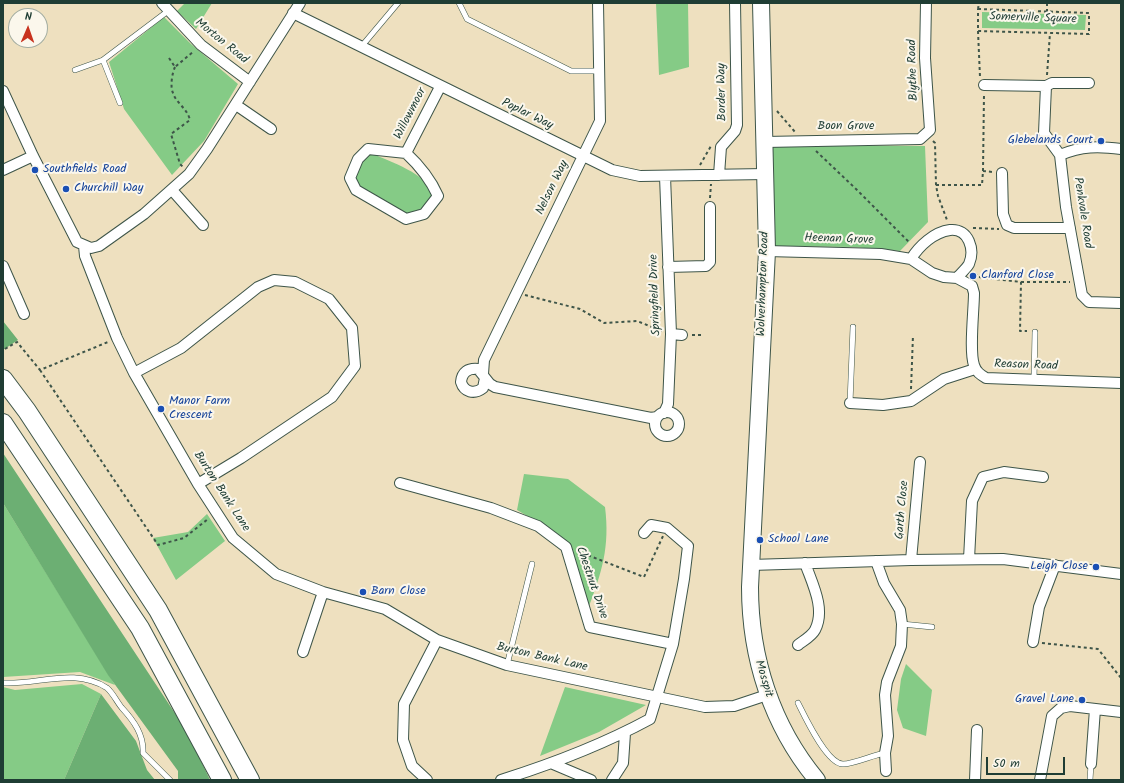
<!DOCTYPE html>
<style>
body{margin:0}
#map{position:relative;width:1124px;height:783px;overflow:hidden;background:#eee0bf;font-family:Kalam,sans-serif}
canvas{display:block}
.frame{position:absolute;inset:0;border:4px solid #1f3d34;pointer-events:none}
.north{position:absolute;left:8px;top:8px;width:40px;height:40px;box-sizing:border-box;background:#fbf7ec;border:1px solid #a3ada2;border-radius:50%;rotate:2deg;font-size:11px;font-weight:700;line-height:16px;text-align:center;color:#1f3d34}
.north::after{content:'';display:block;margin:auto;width:14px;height:18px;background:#c8321e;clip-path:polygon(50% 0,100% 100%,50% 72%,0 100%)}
.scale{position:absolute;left:986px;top:757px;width:79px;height:18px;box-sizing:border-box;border:2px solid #1f3d34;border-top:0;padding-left:5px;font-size:12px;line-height:14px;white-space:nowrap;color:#1f3d34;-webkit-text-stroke:3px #fbf7ec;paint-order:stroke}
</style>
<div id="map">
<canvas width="1124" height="783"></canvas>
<div class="frame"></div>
<div class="north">N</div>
<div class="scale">50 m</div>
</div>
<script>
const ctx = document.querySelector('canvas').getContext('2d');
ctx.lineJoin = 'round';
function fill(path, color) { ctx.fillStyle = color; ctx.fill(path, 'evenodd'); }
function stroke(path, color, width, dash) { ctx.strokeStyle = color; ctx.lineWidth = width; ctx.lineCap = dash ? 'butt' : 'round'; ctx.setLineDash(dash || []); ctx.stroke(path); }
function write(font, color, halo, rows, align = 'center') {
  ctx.font = font + ' Kalam,sans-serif'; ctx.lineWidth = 4; ctx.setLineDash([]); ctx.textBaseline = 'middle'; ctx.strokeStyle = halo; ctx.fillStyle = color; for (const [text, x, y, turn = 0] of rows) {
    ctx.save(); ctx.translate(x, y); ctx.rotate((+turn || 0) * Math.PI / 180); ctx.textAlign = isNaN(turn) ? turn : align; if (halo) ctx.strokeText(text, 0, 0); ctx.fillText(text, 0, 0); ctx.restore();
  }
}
fill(new Path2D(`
 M185 3H212L196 29 177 11Z
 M656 3H688L689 67 659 75Z
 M982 12 1086 15 1085 30 982 28Z
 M164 17 191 44 238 84 204 141 172 175 124 109 109 62Z
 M770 145 925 146 928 222 900 251 853 247 773 246Z
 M371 153C392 163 425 172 434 195L423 208 408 215 356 190C353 172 357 166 371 153Z
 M524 474 568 479 605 507C610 547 602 572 588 609L566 547 558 534 517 510Z
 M3 503 115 685 80 672 3 677Z
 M207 514 225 541 176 580 153 538 188 532Z
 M906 664 932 690 926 736 903 728 897 710 901 679Z
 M82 684 101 694 64 780H3V687L15 690Z
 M565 687 646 705 599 732 540 756Z`), '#85cb86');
fill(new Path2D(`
 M3 321 18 340 3 350Z
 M3 453 188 733 210 780H178V771L108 675 3 503Z
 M101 694 136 741 147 770 155 780H64Z`), '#6caf73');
const service = new Path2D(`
 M459 3 467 19 571 71H598
 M361 47 398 3
 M103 60 168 11
 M75 70 103 60 120 103
 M1034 379 1035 332
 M850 403 853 327
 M902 624 932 627
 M507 665 532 564
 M3 683C39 685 74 667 107 688 113 693 117 702 122 708 134 721 144 735 143 753L170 780
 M798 703C805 717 827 764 843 764 854 764 873 755 885 753
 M1090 780 1091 764`);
const minor = new Path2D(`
 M162 3 201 45 250 82
 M293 13 612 170 640 176 766 174
 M984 85 1046 86 1052 83H1089
 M1046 86 1044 133 1060 155
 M3 91 33 156 77 242 91 248 99 246 144 214 189 174 207 149 300 3
 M236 105 271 129
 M765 142 920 139 930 130 925 58 926 3
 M1121 149C1098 146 1082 146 1060 155L1066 207 1082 295 1089 302 1121 303
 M406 153C420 166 430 178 438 196L424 214 406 219 356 190 350 178 358 159 368 149 406 153 440 87
 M3 170 33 156
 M1002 173 1003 214 1007 225 1014 228H1070
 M719 175 721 147 735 131 737 125 735 3
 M172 190 203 225
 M84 246 85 256 117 338 134 373 198 484 233 538 276 574 323 592 385 609 437 640 507 665 705 707 734 706 767 695
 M767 251 881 254 911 259 932 273 944 277 957 278 972 286 974 293C974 310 969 351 974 365 976 372 981 375 986 378L1121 383
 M911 259C919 246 934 232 950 230 969 228 975 250 969 264 966 269 961 273 957 278
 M3 266 24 314
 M668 267 706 266 710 262V207
 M671 334 682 335
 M134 373 181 348 258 287 274 280 295 282 329 299 352 328 355 366 332 397 241 458 198 484
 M483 374 484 360 600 121 598 3
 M485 378 483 388C474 395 464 392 461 382 462 372 468 368 478 369L490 384 495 387 651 418 657 417
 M850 403 883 405 911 401 944 379 975 369
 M655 424a12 12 0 1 1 24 0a12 12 0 1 1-24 0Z
 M664 413 668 404 671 334 665 176
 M400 483 491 508 538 526 566 547 590 627 673 644
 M969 559 972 501 983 477 1004 472 1043 477
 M911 560 920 462
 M876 561 884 583 900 610 902 624 901 646 887 682 885 695 888 736 885 753 886 771
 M751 565 911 560 1003 559 1121 574
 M1033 642 1039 607 1055 565
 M798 645C803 641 812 636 815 630 826 609 812 583 805 563
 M303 652 323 592
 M553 764 591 780
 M1091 764 1095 709
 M427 780 412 766 403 740 404 704 437 640
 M501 780C552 764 602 745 650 719L673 644 684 579 688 546 667 528 651 525 644 533
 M612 780 623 763 625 733
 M975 780 977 730
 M1040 780 1052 716 1061 708 1070 706 1121 712`);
const trunk = new Path2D(`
 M761 3 767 251 750 587C750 658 772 726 817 780`);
const motorway = new Path2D(`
 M3 379 27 411 158 610 250 780
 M3 423 140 628 222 780`);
stroke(service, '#3e5549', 6);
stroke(minor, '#3e5549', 12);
stroke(trunk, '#3e5549', 18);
stroke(motorway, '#3e5549', 20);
stroke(new Path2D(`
 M978 9 1089 13V34L978 31Z
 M978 9 979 3
 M1047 12V3
 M978 31 980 77
 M169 58 175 67 194 51
 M175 67C172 73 170 87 173 93 176 103 187 108 190 120L171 134 180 164 183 167
 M1047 75 1050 33
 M777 111 795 132
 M933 141 935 143 936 185 938 196 947 220
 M816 151 856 189 910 243
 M700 165 711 146
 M983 171 984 94
 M936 185H982L983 171 993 172
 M710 198 711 184
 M973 228 999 229
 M975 273 978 277 1021 282 1020 331H1027
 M1021 282H1070
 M525 295 580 309 604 323 637 321 662 331
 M692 335H703
 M5 349 17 342 40 370 108 342
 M40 370 158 545 184 538 208 519
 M911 389 913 335
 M577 551 644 577 663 536
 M1042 643 1098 649 1121 678`), '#3e5549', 2, [3, 3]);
stroke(service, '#fff', 5);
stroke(minor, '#fff', 10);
stroke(trunk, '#fff', 16);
stroke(motorway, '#fff', 18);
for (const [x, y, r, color] of [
 [1101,141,4,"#1a4fb4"],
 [35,170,4,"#1a4fb4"],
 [66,189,4,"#1a4fb4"],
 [973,276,4,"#1a4fb4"],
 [161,409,4,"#1a4fb4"],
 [760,540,4,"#1a4fb4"],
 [1096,567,4,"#1a4fb4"],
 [363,592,4,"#1a4fb4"],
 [1082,700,4,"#1a4fb4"]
]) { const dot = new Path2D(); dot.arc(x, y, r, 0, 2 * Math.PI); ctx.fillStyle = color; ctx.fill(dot); stroke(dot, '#fbf7ec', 1.5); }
write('12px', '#1f3d34', '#fbf7ec', [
 ["Somerville Square",1033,19,2],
 ["Morton Road",221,42,39],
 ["Blythe Road",914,70,-92],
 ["Border Way",723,92,-91],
 ["Willowmoor",411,114,-63],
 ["Poplar Way",527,115,26],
 ["Boon Grove",846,127],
 ["Nelson Way",553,188,-64],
 ["Penkvale Road",1082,213,81],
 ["Heenan Grove",839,240,2],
 ["Wolverhampton Road",764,284,-88],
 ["Springfield Drive",656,295,-92],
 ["Reason Road",1026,366,2],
 ["Burton Bank Lane",221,492,57],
 ["Garth Close",903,510,-85],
 ["Chestnut Drive",591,583,71],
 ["Burton Bank Lane",542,658,13],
 ["Mosspit",763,679,73]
]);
write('12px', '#164399', '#fbf7ec', [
 ["Glebelands Court",1093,141,"right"],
 ["Southfields Road",43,170],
 ["Churchill Way",74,189],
 ["Clanford Close",981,276],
 ["Manor Farm",169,402],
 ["Crescent",169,416],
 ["School Lane",768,540],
 ["Leigh Close",1088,567,"right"],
 ["Barn Close",371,592],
 ["Gravel Lane",1074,700,"right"]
], 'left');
</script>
